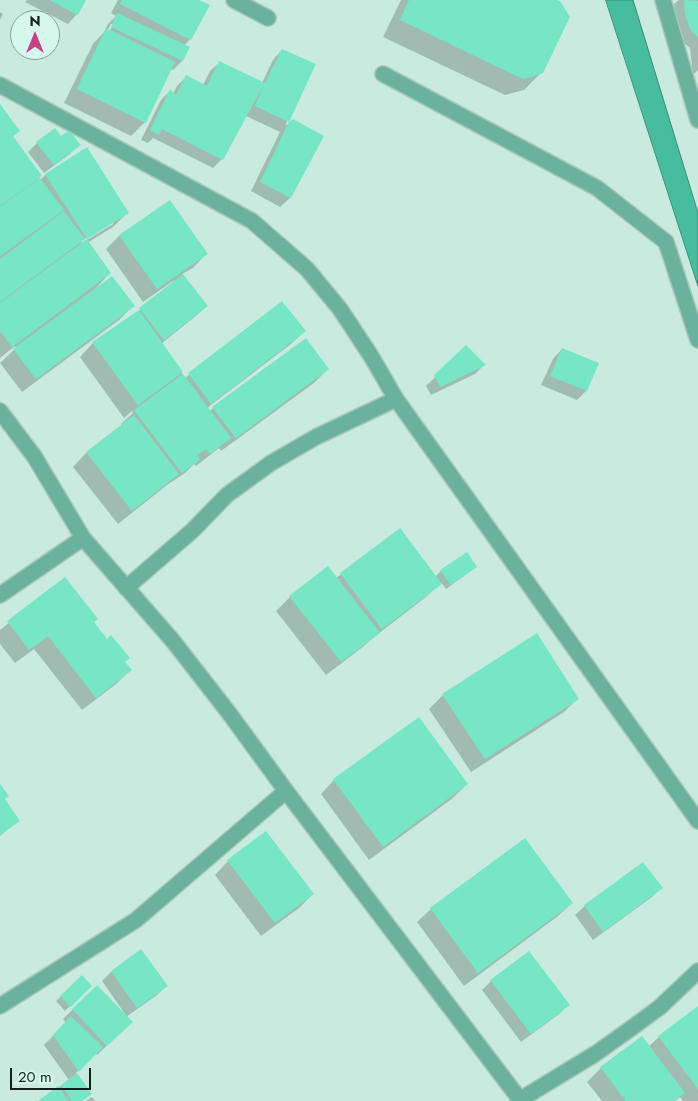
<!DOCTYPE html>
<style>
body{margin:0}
#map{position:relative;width:698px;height:1101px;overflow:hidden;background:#c9ebdf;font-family:Jost,sans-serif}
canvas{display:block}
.north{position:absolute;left:10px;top:10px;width:50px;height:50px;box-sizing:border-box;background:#d6f8ec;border:1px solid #88a299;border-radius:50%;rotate:0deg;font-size:14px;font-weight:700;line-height:20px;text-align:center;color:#14201c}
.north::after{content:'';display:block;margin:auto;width:18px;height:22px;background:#c64285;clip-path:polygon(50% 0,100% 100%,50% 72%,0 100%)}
.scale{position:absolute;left:10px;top:1068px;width:81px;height:22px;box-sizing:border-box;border:2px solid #14201c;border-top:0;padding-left:6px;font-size:15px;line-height:18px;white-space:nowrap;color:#14201c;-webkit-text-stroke:4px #d6f8ec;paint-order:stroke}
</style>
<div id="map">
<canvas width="698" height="1101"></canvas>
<div class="north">N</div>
<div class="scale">20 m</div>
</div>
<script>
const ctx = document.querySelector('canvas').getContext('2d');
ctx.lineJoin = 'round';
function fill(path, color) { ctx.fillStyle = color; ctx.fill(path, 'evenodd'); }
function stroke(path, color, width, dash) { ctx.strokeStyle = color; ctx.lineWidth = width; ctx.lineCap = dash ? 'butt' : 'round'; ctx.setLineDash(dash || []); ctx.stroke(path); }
const water = new Path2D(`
 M606 0H633L698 213V286Z`);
fill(water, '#47bc9e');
stroke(water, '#388d77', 1);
fill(new Path2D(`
 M27 0H84L77 14 68 24 25 2Z
 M118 0H197L190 39 184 46 189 48 182 61 173 70 171 69 145 122 131 136 64 103 93 44 104 32 108 24 116 16 111 13ZM111 24H113L109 33 107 32Z
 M401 0H554L542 72 524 90 505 95 383 37Z
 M679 0H698V70L693 75 690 48 682 41 676 24 674 4Z
 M0 12 3 14 0 20Z
 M282 50 314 65 285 126 293 120 323 136 290 198 280 207 251 191 280 132 246 116 222 159 213 168 153 138 148 143 141 140 161 100 170 91 173 94 177 86 186 77 203 85 210 71 220 62 262 83 273 60Z
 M0 108 18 131 12 137 40 180 45 175 87 149 127 213 113 227 87 243 110 273 95 289 133 306 119 320 22 392 0 363 16 348 15 346 0 358ZM113 222V224L82 243 81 241Z
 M60 138 79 144 70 154 44 173 28 152 37 143Z
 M120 235 206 254 193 268 182 274 207 306 197 315 161 344 185 378 282 302 305 331 291 344 207 408 210 411 213 408 328 369 314 383 221 451 219 448 196 466 194 464 185 473 167 485 118 524 73 467 86 453 122 426 121 424 133 413 132 411 124 418 80 357 93 343 136 313 174 283 173 281 143 302 106 249Z
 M466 347 484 365 475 374 431 395 426 386Z
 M562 349 597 364 586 391 577 400 541 385 553 359Z
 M400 530 435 577 441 571 476 567 446 589 441 582 426 597 374 637 364 646 326 675 276 611 290 597 336 578Z
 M65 578 93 622 130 670 116 684 82 710 34 649 15 663 0 644V630Z
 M443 695 578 698 564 712 471 772 429 709Z
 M334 780 467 784 453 798 369 860 321 794Z
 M0 786 3 800 18 821 0 836Z
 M228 861 313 894 299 908 261 936 215 875Z
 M643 863 661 888 652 897 593 940 575 915 585 906Z
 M572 903 558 916 464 986 417 922 431 909Z
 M141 951 166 986 157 995 126 1017 122 1031 97 1055 96 1053 76 1073 90 1093 86 1098 81 1101H40L69 1080 44 1045 66 1023 63 1019 97 986 124 1015 125 1014 102 981 111 972Z
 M82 977 91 986 65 1011 56 1001Z
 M491 981 568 1005 559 1014 521 1042 482 990Z
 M698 1007V1101H683L680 1097 675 1101H602L587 1082 601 1068 648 1047 659 1037Z
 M92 1097 95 1101H86Z`), '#0003');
fill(new Path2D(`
 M49 0H86L78 15Z
 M122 0H199L210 5 191 40 120 4Z
 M409 0H557L560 1 570 17 543 73 523 79 400 20Z
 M684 0 698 1V37L691 31 685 14Z
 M117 13 190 47 183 61 111 27Z
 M106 28 175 62 146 123 77 89Z
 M282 49 316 64 289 122 255 106 263 86 223 160 162 129 159 135 150 130 170 89 176 95 186 75 207 86 219 61 265 83Z
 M0 104 20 131 13 136 42 176 0 206Z
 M293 119 324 136 291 198 260 182 289 122Z
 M55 128 61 136 69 130 81 145 54 165 36 142Z
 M87 147 129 213 87 239 45 174Z
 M40 178 64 210 0 256V207Z
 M170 200 208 254 157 289 119 235Z
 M64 211 85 239 0 302V259Z
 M87 239 111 273 12 347 0 331V303Z
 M183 274 208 306 164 340 139 308Z
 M112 276 135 306 36 379 13 349Z
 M282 301 306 331 211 404 188 373Z
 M139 310 183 372 138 405 92 342Z
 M306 338 329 369 236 438 212 407Z
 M466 345 486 365 440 387 434 375Z
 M562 348 599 363 587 391 550 376Z
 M183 374 231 438 210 454 206 449 197 455 200 460 182 473 134 410Z
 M134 415 179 474 132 511 86 452Z
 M400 528 442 584 382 629 340 573Z
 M467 552 477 567 451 585 440 570Z
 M328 566 380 633 341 662 289 596Z
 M65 577 98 619 94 622 107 639 111 635 130 658 125 662 132 670 96 698 48 636 29 650 7 621Z
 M537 633 579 699 485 759 442 694Z
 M419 717 468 784 383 847 333 779Z
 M0 784 9 796 5 799 20 821 0 835Z
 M266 831 314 894 275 923 227 860Z
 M525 838 573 903 478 973 430 908Z
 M643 862 663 888 603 932 584 905Z
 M141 949 168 986 137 1008 111 971Z
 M529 951 570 1005 531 1034 490 980Z
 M82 975 92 986 71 1007 60 996Z
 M97 985 133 1022 107 1046 72 1009Z
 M698 1006V1089L658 1036Z
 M71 1016 103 1047 79 1072 53 1035Z
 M642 1036 685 1093 674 1101H626L600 1067Z
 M77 1073 92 1094 81 1101H72L61 1085Z
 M58 1086 69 1101H38Z`), '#76e6c6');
const minor = new Path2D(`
 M234 0 268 18
 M663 0 698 120
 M383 74 597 188 666 242 698 340
 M0 85 252 221 307 269 340 309 371 356 396 399 698 821
 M0 411 34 456 83 538 173 641 229 713 286 791 521 1101
 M126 588 192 531 227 495 271 463 316 437 396 399
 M0 595 83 538
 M0 1006 136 920 286 791
 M518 1101 595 1054 633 1027 660 1007 698 971`);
stroke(minor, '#a8c6bc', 18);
stroke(minor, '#6bb29c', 15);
</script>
